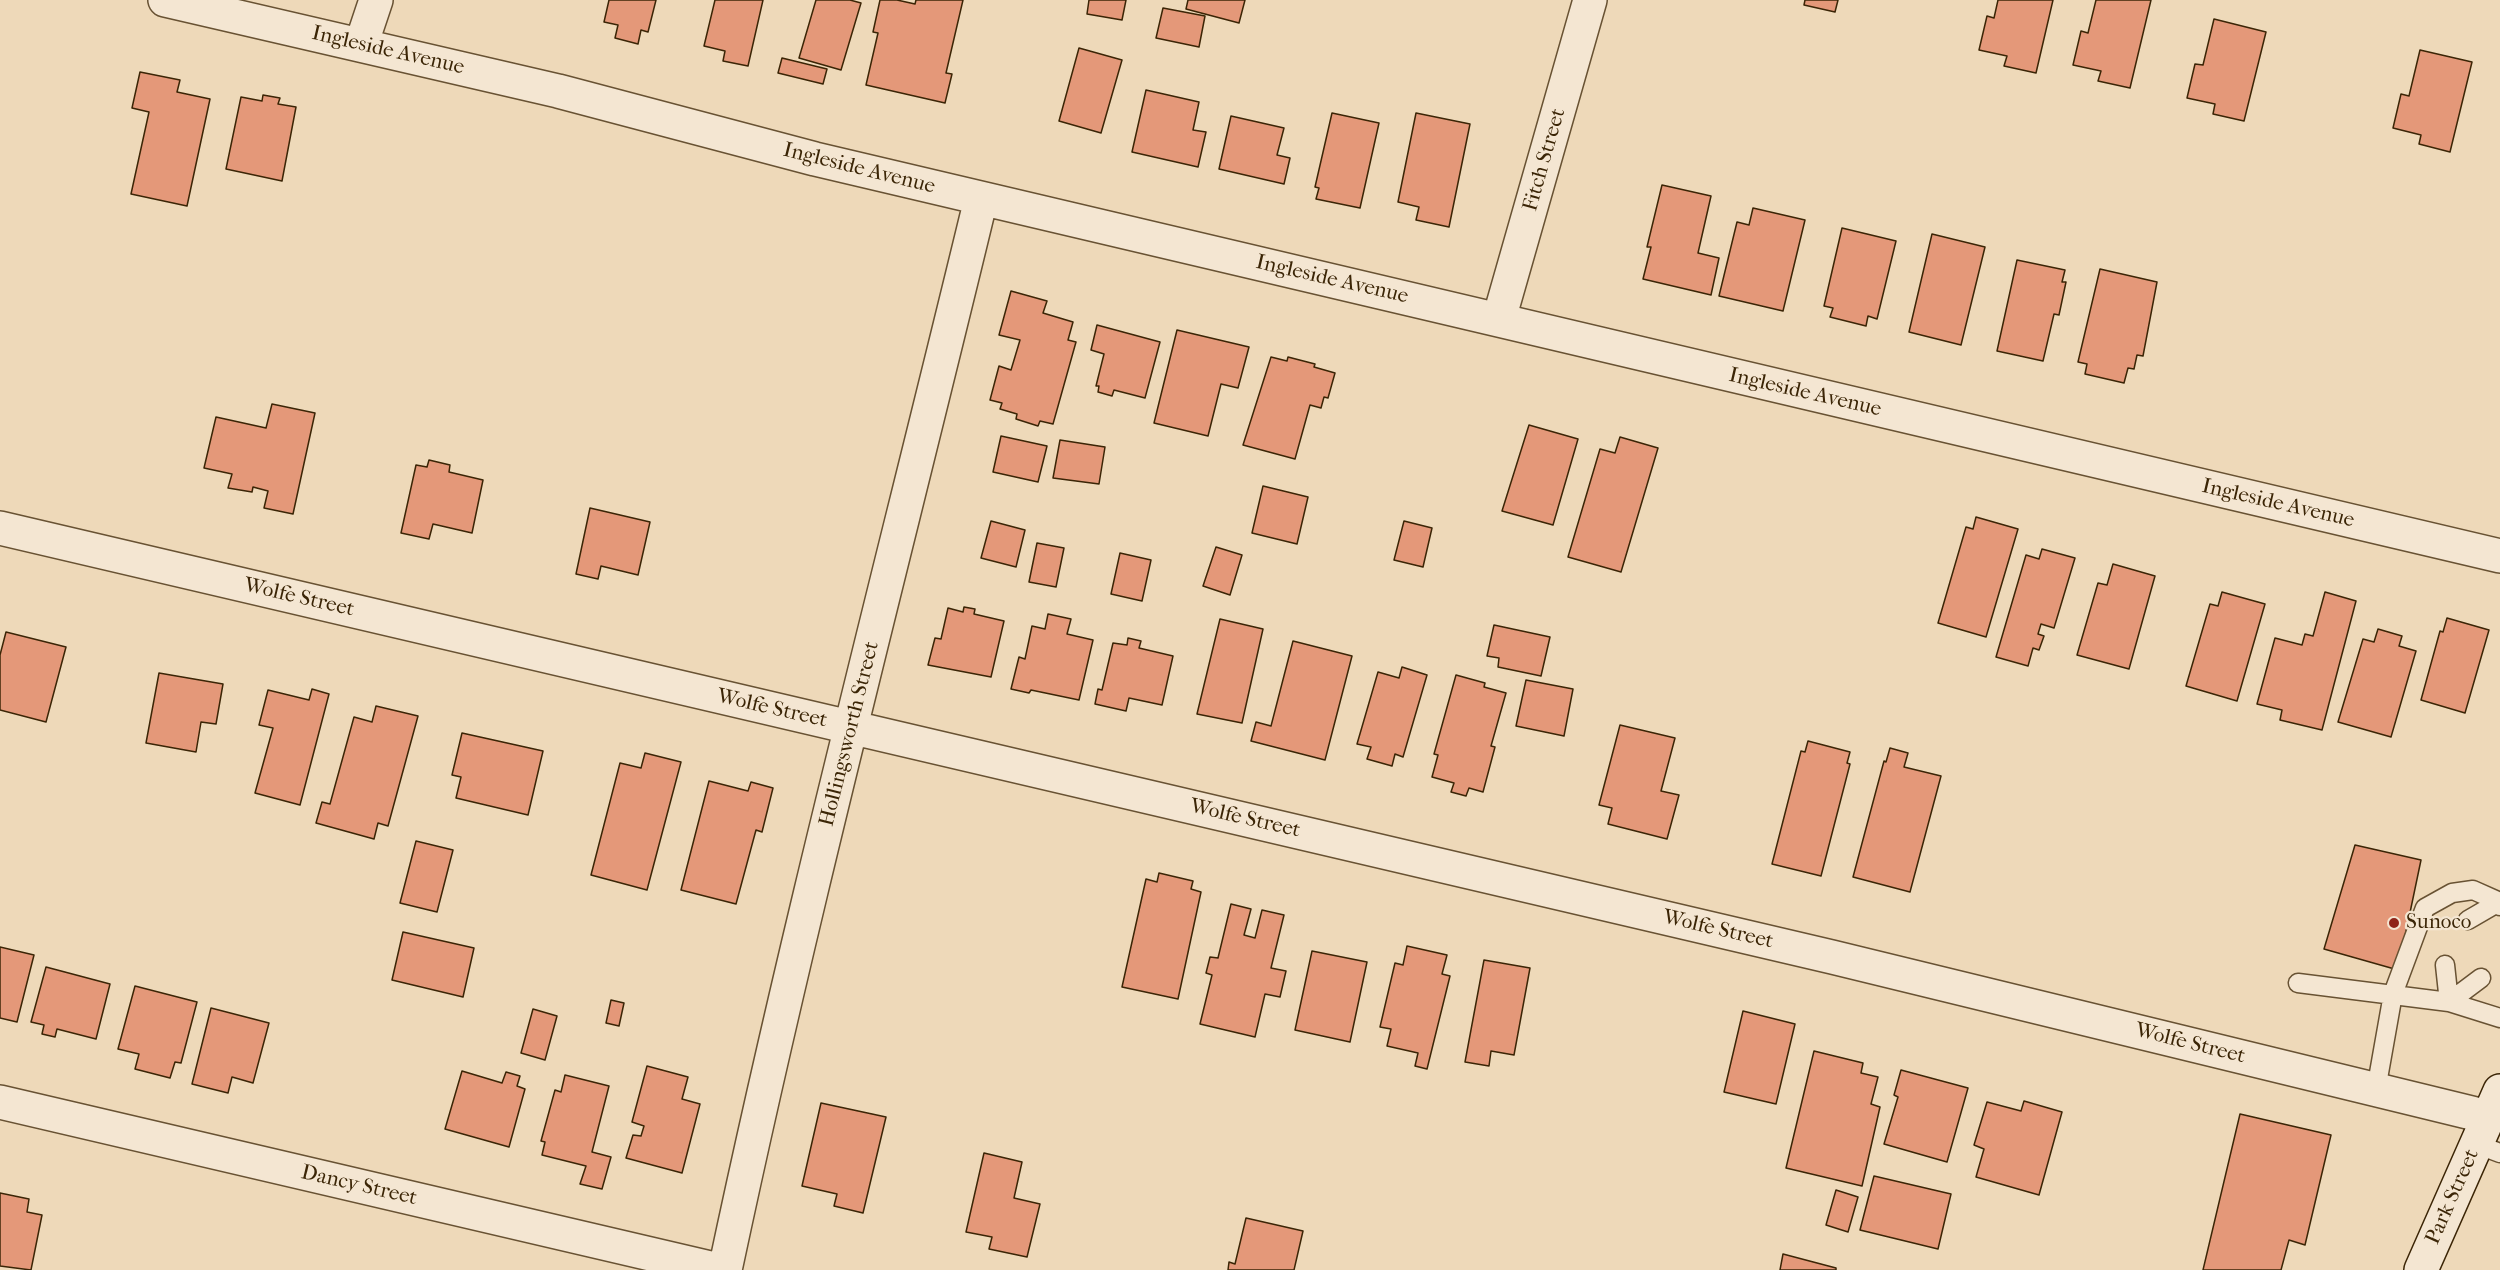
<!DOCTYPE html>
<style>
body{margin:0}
canvas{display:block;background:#eed9b9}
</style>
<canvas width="2500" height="1270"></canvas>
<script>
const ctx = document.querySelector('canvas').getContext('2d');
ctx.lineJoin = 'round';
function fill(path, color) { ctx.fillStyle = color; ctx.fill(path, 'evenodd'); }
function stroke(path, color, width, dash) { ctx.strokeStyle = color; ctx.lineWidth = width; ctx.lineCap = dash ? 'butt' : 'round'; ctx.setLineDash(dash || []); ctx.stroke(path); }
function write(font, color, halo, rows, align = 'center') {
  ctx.font = font + ' "IM FELL French Canon",serif'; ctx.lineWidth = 4.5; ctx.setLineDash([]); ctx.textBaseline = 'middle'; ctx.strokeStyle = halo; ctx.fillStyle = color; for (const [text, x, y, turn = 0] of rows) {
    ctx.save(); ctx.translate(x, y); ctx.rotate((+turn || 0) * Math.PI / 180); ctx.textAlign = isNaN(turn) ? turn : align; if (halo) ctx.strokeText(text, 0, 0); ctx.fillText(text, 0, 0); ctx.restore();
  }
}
const building = new Path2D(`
 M609 0H656L648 32 641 30 638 44 615 38 618 25 604 22Z
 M715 0H763L748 66 723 61 725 51 704 46Z
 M816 0H850L861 3 841 70 799 58Z
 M880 0H897L915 4 916 0H963L946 73 952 74 945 103 866 85 878 33 873 32Z
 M1089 0H1126L1122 20 1087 14Z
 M1188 0H1245L1239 23 1186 9Z
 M1805 0H1838L1835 12 1804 5Z
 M1998 0H2053L2036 73 2004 66 2007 56 1979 50 1987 16 1994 18Z
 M2096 0H2151L2130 88 2098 81 2101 71 2073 65 2081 31 2088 33Z
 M1163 8 1205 16 1199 47 1156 38Z
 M2214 19 2266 32 2244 121 2213 114 2215 104 2187 98 2195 64 2203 65Z
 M1079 48 1122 60 1101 133 1059 121Z
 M2420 50 2472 62 2450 152 2419 144 2421 135 2393 128 2401 94 2409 96Z
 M782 58 827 69 823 84 778 73Z
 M140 72 180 80 177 92 210 99 187 206 131 194 149 112 132 108Z
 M1146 90 1199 102 1193 130 1206 132 1198 167 1132 152Z
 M263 95 280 98 278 104 296 107 282 181 226 169 241 97 262 101Z
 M1332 113 1379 123 1360 208 1316 199 1319 188 1315 187Z
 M1416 113 1470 124 1449 227 1416 220 1419 207 1398 202Z
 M1231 116 1284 128 1277 155 1290 158 1284 184 1219 169Z
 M1662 185 1711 196 1698 253 1719 258 1711 295 1643 279 1651 247H1647Z
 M1753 208 1805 220 1783 311 1719 296 1737 222 1749 225Z
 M1842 228 1896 241 1877 319 1868 316 1866 326 1830 317 1833 308 1824 306Z
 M1932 234 1985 247 1961 345 1909 332Z
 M2017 260 2065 270 2062 282H2066L2059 315 2054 314 2043 361 1997 351Z
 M2100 269 2157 282 2143 356 2137 355 2134 369 2128 368 2124 383 2085 374 2087 364 2078 362Z
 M1011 291 1047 301 1043 313 1073 322 1068 340 1076 342 1053 424 1040 421 1038 426 1016 419 1017 414 1000 409 1002 403 990 400 999 366 1011 370 1020 340 999 335Z
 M1097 325 1160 342 1145 398 1114 390 1112 396 1098 392 1099 386H1096L1104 354 1091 350Z
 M1177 330 1249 347 1238 388 1221 384 1208 436 1154 423Z
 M1271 357 1287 361 1288 357 1315 364 1314 367 1335 373 1328 398 1324 397 1321 408 1310 405 1295 459 1243 445Z
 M272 404 315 413 293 514 264 508 268 491 253 487 252 492 228 488 232 474 204 468 216 417 266 428Z
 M1529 425 1578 439 1553 525 1502 511Z
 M1001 436 1047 446 1038 482 993 472Z
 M1620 437 1658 448 1621 572 1568 557 1600 449 1615 453Z
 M1060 440 1105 447 1099 484 1053 478Z
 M429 460 450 465 449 472 483 480 472 533 433 524 429 539 401 533 416 465 427 467Z
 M1263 486 1308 497 1297 544 1252 533Z
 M590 508 650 522 638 575 601 566 598 579 576 574Z
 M1976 517 2018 529 1986 637 1938 623 1966 527 1973 529Z
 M991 521 1025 530 1016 567 981 558Z
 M1404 521 1432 528 1423 567 1394 560Z
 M1037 543 1064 548 1056 587 1029 582Z
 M1216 547 1242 555 1230 595 1203 586Z
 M2042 549 2075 558 2054 628 2041 624 2038 634 2044 636 2039 650 2033 648 2028 666 1996 657 2026 555 2039 559Z
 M1120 553 1151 560 1142 601 1111 594Z
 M2113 564 2155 576 2129 669 2077 655 2098 583 2107 585Z
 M2222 592 2265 604 2237 701 2186 686 2210 604 2218 606Z
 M2325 592 2356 601 2322 730 2280 720 2282 710 2257 704 2275 638 2302 645 2305 634 2313 636Z
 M964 607 975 609 974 614 1004 621 991 677 928 665 935 638 941 639 948 608 963 612Z
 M1048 614 1071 619 1067 634 1093 640 1079 700 1031 690 1029 693 1011 689 1019 657 1025 659 1032 626 1045 629Z
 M2447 618 2489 630 2465 713 2421 700 2440 631 2443 632Z
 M1220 619 1263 629 1242 723 1197 714Z
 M1494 625 1550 637 1541 676 1498 667 1499 658 1487 656Z
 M2378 629 2402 636 2399 646 2416 651 2391 737 2338 722 2363 639 2374 642Z
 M6 632 66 647 46 722 0 710V655Z
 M1128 638 1141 641 1139 648 1173 656 1162 705 1129 698 1126 711 1095 704 1098 689 1102 690 1113 643 1127 645Z
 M1293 641 1352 656 1325 760 1251 741 1256 722 1271 726Z
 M1402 667 1427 675 1403 757 1395 754 1392 766 1367 759 1371 747 1357 744 1378 672 1399 678Z
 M159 673 223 684 216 724 201 722 196 752 146 743Z
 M1456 675 1485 683 1484 687 1506 693 1491 746 1495 747 1483 792 1469 788 1466 796 1451 792 1454 783 1432 777 1438 755 1434 754Z
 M1526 680 1573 689 1564 736 1516 726Z
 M312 689 329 694 300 805 255 793 273 728 259 725 268 690 309 700Z
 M376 706 418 716 388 826 378 823 374 839 316 823 322 802 330 804 354 717 372 722Z
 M1620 725 1675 738 1661 791 1679 795 1667 839 1608 824 1612 808 1599 805Z
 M462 733 543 751 528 815 456 798 461 777 452 775Z
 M1808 741 1850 752 1847 763 1850 764 1821 876 1772 864 1801 751 1805 752Z
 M1890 748 1908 753 1904 767 1941 776 1910 892 1853 877 1884 761 1886 762Z
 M645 753 681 762 647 890 591 875 620 763 641 768Z
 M709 781 748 791 751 782 773 788 762 832 756 830 736 904 681 890Z
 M416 841 453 850 437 912 400 903Z
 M2355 845 2421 860 2398 970 2324 949Z
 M1159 873 1193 881 1191 889 1201 892 1178 999 1122 987 1146 879 1157 882Z
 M1231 904 1251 909 1244 935 1255 938 1262 910 1284 915 1271 968 1286 971 1280 997 1265 994 1255 1037 1200 1024 1212 975 1206 973 1210 957 1218 958Z
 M403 932 474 948 463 997 392 980Z
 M1407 946 1447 955 1442 974 1450 976 1427 1069 1415 1066 1418 1053 1387 1046 1391 1029 1380 1027 1395 963 1403 965Z
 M0 947 34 955 17 1022 0 1018Z
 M1312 951 1367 962 1350 1042 1295 1030Z
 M1484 960 1530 968 1514 1055 1491 1051 1489 1066 1465 1062Z
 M46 967 110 984 96 1039 57 1029 55 1037 42 1034 44 1025 31 1022Z
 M135 986 197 1002 181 1063 175 1062 170 1078 135 1069 139 1054 118 1049Z
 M611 1000 624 1003 619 1026 606 1023Z
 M211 1008 269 1023 253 1083 232 1077 228 1093 192 1084Z
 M533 1009 557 1016 545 1060 521 1053Z
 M1743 1011 1795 1024 1776 1104 1724 1092Z
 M1814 1051 1863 1063 1861 1073 1878 1077 1871 1104 1880 1107 1862 1186 1786 1168Z
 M647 1066 688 1077 682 1099 700 1104 682 1173 626 1158 633 1135 641 1136 644 1126 632 1122Z
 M1901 1070 1968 1088 1947 1162 1884 1144 1898 1097 1894 1095Z
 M462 1071 502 1083 506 1072 520 1076 517 1086 525 1089 509 1147 445 1129Z
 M565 1075 609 1086 592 1152 611 1157 602 1189 580 1184 586 1166 542 1155 545 1142 541 1141 555 1090 561 1092Z
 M2024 1101 2062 1112 2039 1195 1976 1177 1984 1149 1974 1145 1987 1102 2021 1111Z
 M821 1103 886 1117 863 1213 834 1206 837 1194 802 1186Z
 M2240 1114 2331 1135 2305 1245 2289 1240 2281 1270H2203Z
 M984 1153 1022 1162 1014 1198 1040 1204 1027 1257 989 1249 992 1237 966 1232Z
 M1874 1176 1951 1194 1938 1249 1860 1230Z
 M1836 1190 1858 1197 1848 1232 1826 1225Z
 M0 1193 29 1199 27 1212 42 1215 31 1270 0 1266Z
 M1246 1218 1303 1231 1294 1270H1228L1229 1262 1235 1264Z
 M1783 1254 1836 1268V1270H1780Z`);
fill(building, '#e49879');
stroke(building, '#3b2506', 1.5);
const lane = new Path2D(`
 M2468 920 2499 902 2500 906
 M2445 965 2449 1002
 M2298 983 2449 1002 2500 1018
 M2449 1002 2481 978
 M2376 1090 2393 994 2425 908 2452 893 2473 890 2500 902
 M2476 1144 2500 1153`);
const street = new Path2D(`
 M165 0 558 91 815 159 2500 556
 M361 45 376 0
 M1499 319 1590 0
 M0 528 1832 957 2488 1117
 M0 1102 719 1270
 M725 1270C801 911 895 555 981 199`);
const secondary = new Path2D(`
 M2421 1270 2500 1091`);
stroke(lane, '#685233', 21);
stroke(street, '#685233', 36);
stroke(secondary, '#3b2506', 36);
stroke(lane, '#f4e6d2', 18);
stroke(street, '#f4e6d2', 33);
stroke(secondary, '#f4e6d2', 33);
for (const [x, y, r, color] of [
 [2394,923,6,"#8f2418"]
]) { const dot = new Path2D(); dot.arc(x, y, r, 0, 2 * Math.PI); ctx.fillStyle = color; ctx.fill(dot); stroke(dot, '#f4e6d2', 2); }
write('21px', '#3b2506', '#f4e6d2', [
 ["Ingleside Avenue",388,51,13],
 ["Fitch Street",1545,160,-74],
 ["Ingleside Avenue",859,169,14],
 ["Ingleside Avenue",1332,280,13],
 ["Ingleside Avenue",1805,393,13],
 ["Ingleside Avenue",2278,504,13],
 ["Wolfe Street",299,598,13],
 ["Wolfe Street",772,709,13],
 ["Hollingsworth Street",850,734,-76],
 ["Wolfe Street",1245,819,13],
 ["Wolfe Street",1718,930,13],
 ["Wolfe Street",2190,1044,14],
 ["Dancy Street",359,1186,13],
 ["Park Street",2453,1197,-66]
]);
write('21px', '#3b2506', '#f4e6d2', [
 ["Sunoco",2406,923]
], 'left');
</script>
